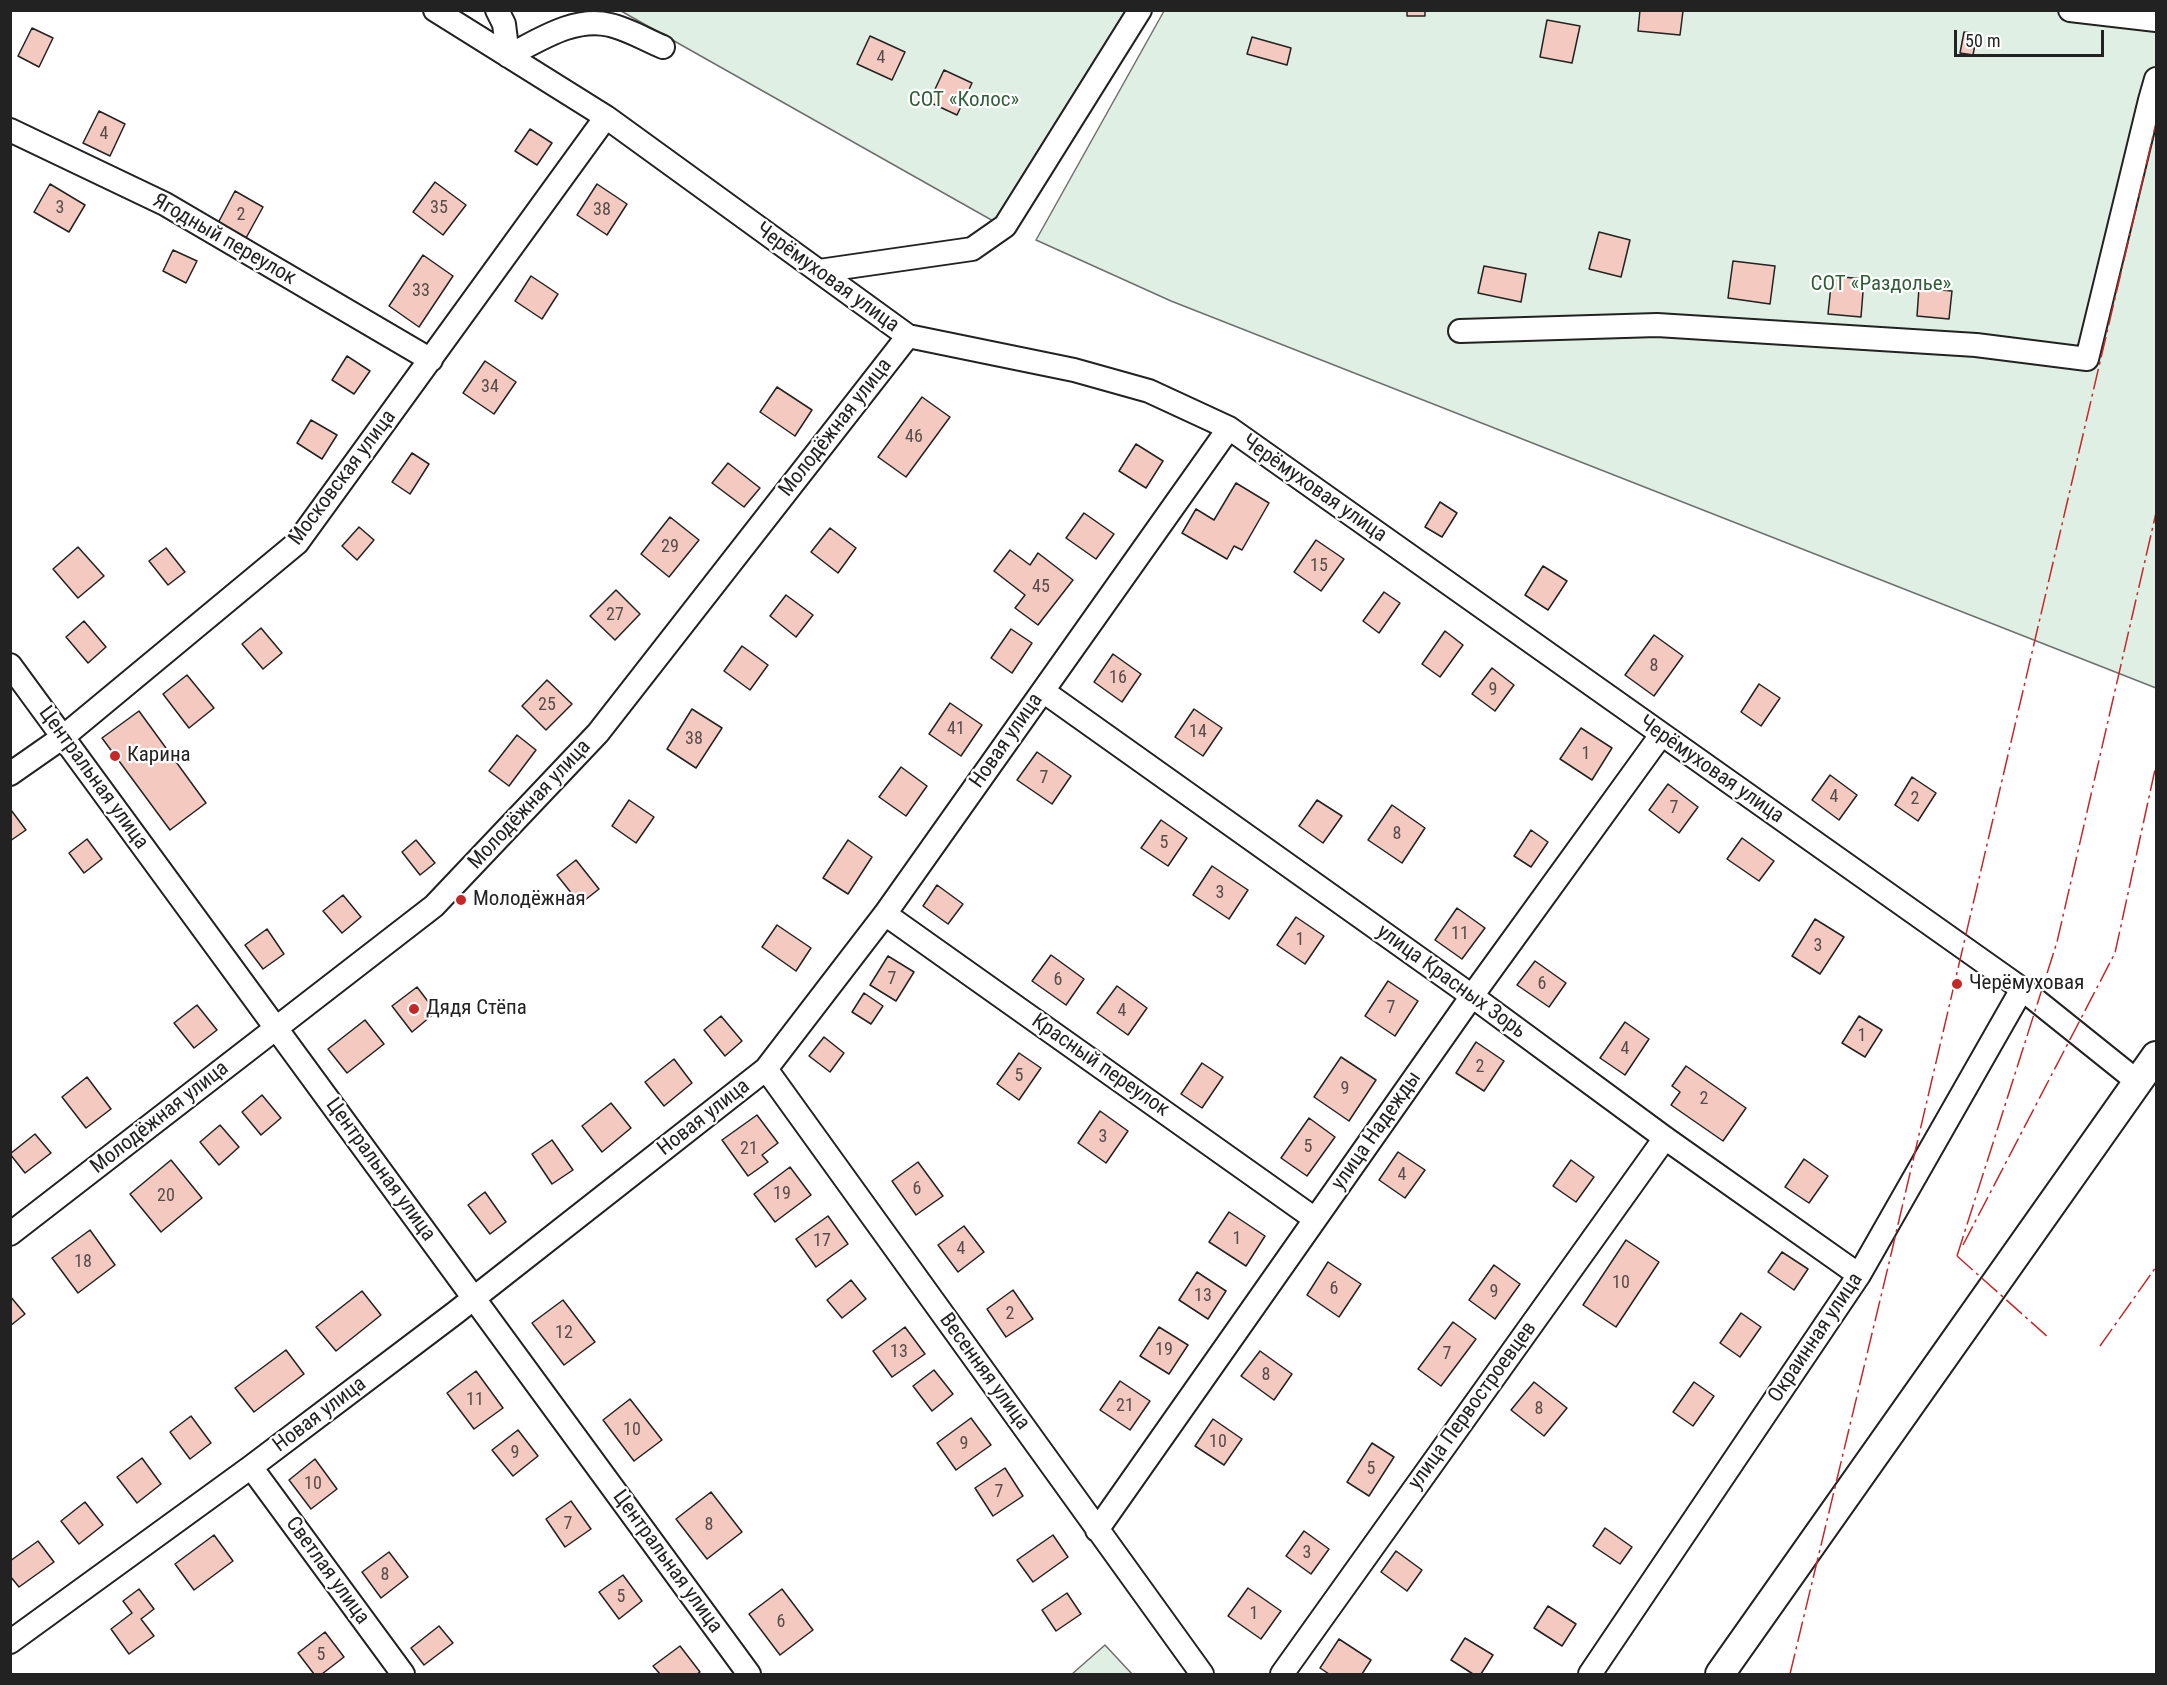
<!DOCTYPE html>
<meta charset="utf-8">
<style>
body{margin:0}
#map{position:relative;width:2167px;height:1685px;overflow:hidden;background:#fff;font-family:"Roboto Condensed",sans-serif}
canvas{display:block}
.frame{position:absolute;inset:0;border:12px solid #222;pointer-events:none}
.scale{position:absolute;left:1954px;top:30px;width:150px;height:27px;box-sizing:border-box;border:3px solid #222;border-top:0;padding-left:8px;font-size:18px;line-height:21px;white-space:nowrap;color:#222;-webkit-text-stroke:4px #fff;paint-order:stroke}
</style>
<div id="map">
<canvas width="2167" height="1685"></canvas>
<div class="frame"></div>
<div class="scale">50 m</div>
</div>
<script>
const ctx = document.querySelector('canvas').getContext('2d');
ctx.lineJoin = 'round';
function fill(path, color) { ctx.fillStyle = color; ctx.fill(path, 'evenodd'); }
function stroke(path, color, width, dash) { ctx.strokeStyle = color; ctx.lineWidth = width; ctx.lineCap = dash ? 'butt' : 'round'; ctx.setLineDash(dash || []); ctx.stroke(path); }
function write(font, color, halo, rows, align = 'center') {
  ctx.font = font + ' "Roboto Condensed",sans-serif'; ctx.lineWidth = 4.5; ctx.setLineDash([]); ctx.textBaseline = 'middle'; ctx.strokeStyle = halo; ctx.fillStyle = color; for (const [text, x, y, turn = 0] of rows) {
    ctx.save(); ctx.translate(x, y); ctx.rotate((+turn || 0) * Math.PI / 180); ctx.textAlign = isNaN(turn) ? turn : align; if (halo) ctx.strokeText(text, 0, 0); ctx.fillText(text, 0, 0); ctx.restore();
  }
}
const green = new Path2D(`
 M621 11H1128L995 222Z
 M1164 11H2156V688L1171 301 1036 240Z
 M1105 1645 1132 1674H1072Z`);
fill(green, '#e0efe3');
stroke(green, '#6f6f6f', 1.5);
const building = new Path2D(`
 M1407 10H1425V16H1407Z
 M1640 10 1683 11 1680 35 1638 31Z
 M1547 20 1580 26 1572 63 1540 57Z
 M32 28 53 38 39 67 18 56Z
 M1964 32 1977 34 1973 55 1960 53Z
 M870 36 905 52 892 80 857 64Z
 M1252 37 1291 48 1287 65 1247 54Z
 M944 70 972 83 957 115 929 102Z
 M99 111 125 124 110 156 83 143Z
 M530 129 552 143 537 165 515 151Z
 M435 182 466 205 443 235 413 212Z
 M50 184 85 205 69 232 34 212Z
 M597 184 627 204 607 235 577 215Z
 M235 191 263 207 246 238 218 223Z
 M1599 232 1630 240 1621 277 1589 269Z
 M173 250 197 261 186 283 163 271Z
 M423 255 453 276 419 327 389 306Z
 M1733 261 1775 266 1770 304 1728 298Z
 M1484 266 1526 274 1521 302 1478 293Z
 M531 276 558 294 542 319 515 301Z
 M1832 276 1864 279 1861 317 1828 314Z
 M1919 288 1952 291 1949 319 1917 316Z
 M347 356 370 371 354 394 332 380Z
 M485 361 516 382 494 414 463 393Z
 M777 387 812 410 795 436 760 412Z
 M922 397 950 417 906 477 878 457Z
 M311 420 337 435 322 459 297 443Z
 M1136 444 1163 461 1146 488 1119 471Z
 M412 453 429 464 410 494 392 482Z
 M728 463 760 488 744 507 712 483Z
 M1236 483 1269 503 1242 550 1234 546 1227 559 1182 533 1196 509 1214 520Z
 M1440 502 1457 513 1442 537 1425 527Z
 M1084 513 1114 534 1096 559 1066 538Z
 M670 517 699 540 669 577 641 554Z
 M359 527 374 540 357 560 342 546Z
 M830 528 856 548 838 573 811 552Z
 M1316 540 1344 559 1321 591 1294 572Z
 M78 547 104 576 78 598 53 569Z
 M166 548 185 572 168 585 149 561Z
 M1010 550 1030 565 1038 553 1073 580 1038 625 1015 608 1025 595 994 571Z
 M1543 566 1567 581 1548 610 1525 595Z
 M616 590 640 614 615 640 590 616Z
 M1384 592 1400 603 1379 633 1363 621Z
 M786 595 813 615 796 637 770 616Z
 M84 621 106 647 88 663 66 637Z
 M261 628 282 653 263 669 242 644Z
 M1011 629 1032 643 1012 673 991 658Z
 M1445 631 1463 645 1440 677 1422 664Z
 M1654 635 1683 656 1654 696 1625 675Z
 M742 646 768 665 750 690 724 671Z
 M1113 654 1141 674 1122 702 1094 682Z
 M1492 668 1514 685 1495 711 1472 694Z
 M187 675 214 708 189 728 163 694Z
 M547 680 572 704 546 730 522 706Z
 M1759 684 1780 698 1761 726 1741 712Z
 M950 703 982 725 961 756 929 734Z
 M692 709 722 728 696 768 667 749Z
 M1194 709 1222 728 1203 756 1175 737Z
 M139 711 206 803 170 830 102 738Z
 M1581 728 1612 748 1592 780 1560 759Z
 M517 735 536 750 509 786 489 771Z
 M1037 752 1071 776 1052 804 1017 780Z
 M901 767 927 786 906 816 879 797Z
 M1830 775 1857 795 1839 820 1812 800Z
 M1912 777 1936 793 1918 821 1895 805Z
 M1668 784 1698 807 1679 833 1649 810Z
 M629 800 654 817 636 843 612 826Z
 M1317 800 1342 816 1323 843 1299 826Z
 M1392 805 1425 828 1402 863 1368 840Z
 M11 810 26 830 10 841V810Z
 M1161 820 1187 838 1168 866 1141 848Z
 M1531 830 1548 842 1531 867 1514 856Z
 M1742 838 1774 861 1759 881 1727 859Z
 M87 839 102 859 84 873 69 853Z
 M416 840 435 863 420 875 402 852Z
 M848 840 872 857 848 894 823 878Z
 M576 860 599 889 580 904 557 875Z
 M1212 866 1248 890 1229 919 1193 895Z
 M937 885 963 904 948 924 923 906Z
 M343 895 361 917 342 933 323 911Z
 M1457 908 1485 928 1462 959 1435 940Z
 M1296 917 1324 936 1305 964 1277 945Z
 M1815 919 1844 937 1820 974 1792 956Z
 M777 925 811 948 796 971 762 947Z
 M267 929 284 954 263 969 245 945Z
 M1051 955 1084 979 1066 1005 1032 981Z
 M888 956 914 972 896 1001 870 985Z
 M1535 961 1566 983 1549 1007 1517 985Z
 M1388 981 1418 1001 1395 1036 1365 1016Z
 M1117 986 1147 1008 1128 1035 1097 1013Z
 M417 987 436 1012 412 1032 392 1006Z
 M864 993 883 1006 871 1024 852 1012Z
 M197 1005 217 1030 194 1048 174 1023Z
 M721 1016 742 1041 725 1056 704 1030Z
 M1859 1016 1882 1030 1865 1057 1842 1043Z
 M365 1020 384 1044 347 1073 328 1049Z
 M1625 1022 1649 1039 1625 1075 1600 1058Z
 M824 1037 844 1053 830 1072 809 1056Z
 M1476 1042 1504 1061 1484 1091 1456 1073Z
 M1019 1053 1041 1068 1019 1100 997 1084Z
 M1341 1057 1376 1080 1349 1121 1314 1097Z
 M674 1059 692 1083 664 1106 645 1082Z
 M1202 1063 1223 1077 1202 1108 1181 1094Z
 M1686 1066 1746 1108 1723 1141 1671 1105 1680 1092 1672 1086Z
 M87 1077 111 1109 86 1128 62 1097Z
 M262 1095 281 1118 261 1135 242 1112Z
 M611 1103 631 1128 602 1152 582 1126Z
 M1100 1111 1128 1131 1106 1163 1078 1143Z
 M757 1115 778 1143 762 1155 768 1162 748 1176 722 1140Z
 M1309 1118 1335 1137 1307 1176 1281 1158Z
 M220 1125 239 1147 219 1165 200 1142Z
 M35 1134 51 1153 25 1173 10 1154Z
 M552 1140 573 1170 552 1184 532 1154Z
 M1398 1152 1425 1170 1405 1198 1379 1180Z
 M1804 1159 1828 1176 1809 1203 1785 1187Z
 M171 1160 202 1198 161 1232 130 1194Z
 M1571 1160 1594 1177 1576 1202 1553 1186Z
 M918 1162 943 1196 916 1215 892 1181Z
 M790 1167 811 1195 775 1222 754 1194Z
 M485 1192 506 1222 490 1234 468 1205Z
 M1229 1212 1265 1236 1246 1266 1209 1242Z
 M828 1216 848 1244 816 1267 796 1239Z
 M964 1226 984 1252 958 1272 938 1245Z
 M90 1230 115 1265 78 1293 52 1258Z
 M1626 1240 1659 1262 1616 1327 1583 1305Z
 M1782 1252 1808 1269 1794 1290 1768 1272Z
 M1328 1262 1361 1284 1339 1317 1307 1295Z
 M1494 1265 1520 1284 1495 1319 1469 1300Z
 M1197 1272 1226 1291 1208 1319 1179 1300Z
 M851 1280 866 1299 842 1318 827 1300Z
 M1013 1290 1033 1319 1006 1337 987 1309Z
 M362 1291 381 1315 336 1351 316 1327Z
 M10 1296 25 1314 10 1326Z
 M563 1300 595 1342 564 1365 532 1323Z
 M1741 1313 1761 1327 1740 1357 1720 1343Z
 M1453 1322 1476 1339 1441 1386 1418 1369Z
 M905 1327 925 1354 892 1377 873 1351Z
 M1159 1327 1188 1345 1169 1374 1140 1356Z
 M286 1350 304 1374 254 1412 235 1388Z
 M1260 1351 1292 1374 1274 1400 1241 1376Z
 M934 1370 953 1394 932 1411 913 1386Z
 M476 1371 503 1408 474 1429 447 1393Z
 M1120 1381 1150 1401 1130 1430 1100 1410Z
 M1534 1382 1567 1408 1544 1436 1511 1410Z
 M1694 1382 1714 1396 1693 1426 1673 1412Z
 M630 1399 662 1440 634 1461 603 1420Z
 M191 1416 211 1443 190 1459 170 1432Z
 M971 1418 991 1445 956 1470 937 1443Z
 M1213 1419 1242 1439 1224 1465 1195 1446Z
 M518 1430 538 1456 513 1476 492 1450Z
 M1372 1443 1394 1457 1369 1496 1347 1482Z
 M142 1458 161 1484 137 1503 117 1477Z
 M315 1459 337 1489 311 1509 289 1480Z
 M1005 1468 1023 1496 993 1516 975 1488Z
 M711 1492 742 1532 707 1559 676 1519Z
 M571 1501 591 1529 565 1547 546 1519Z
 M85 1502 103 1525 79 1544 61 1521Z
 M1605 1528 1632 1547 1620 1564 1593 1546Z
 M1304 1531 1329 1549 1311 1574 1286 1556Z
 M214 1535 233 1561 194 1590 175 1564Z
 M1053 1535 1068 1557 1033 1582 1017 1560Z
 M38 1541 54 1562 19 1587 10 1576V1561Z
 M1396 1551 1422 1570 1407 1591 1381 1572Z
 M389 1552 408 1577 381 1598 362 1572Z
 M623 1575 642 1601 619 1619 599 1592Z
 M1248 1588 1281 1611 1261 1639 1228 1616Z
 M139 1589 154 1609 141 1619 154 1636 129 1654 111 1629 132 1613 123 1601Z
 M782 1589 813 1630 780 1655 749 1614Z
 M1067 1593 1081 1614 1056 1631 1042 1610Z
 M1548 1606 1576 1624 1562 1646 1534 1628Z
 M439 1626 453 1643 424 1665 411 1648Z
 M325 1632 344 1657 322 1674H314L298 1653Z
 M1465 1638 1493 1655 1481 1674H1473L1451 1660Z
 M1339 1639 1371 1660 1362 1674H1329L1320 1668Z
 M680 1646 700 1672 697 1674H660L653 1666Z`);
fill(building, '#f3c9c0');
stroke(building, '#222', 1.5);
const minor = new Path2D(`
 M435 10 606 117 908 336 1074 370 1149 391 1229 428 2022 989 2138 1082
 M497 10 504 24 508 56C538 41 574 16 610 25 628 29 646 40 663 47
 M2070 10 2156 20
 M10 130 165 204 431 360
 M819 271 972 249 1005 226 1140 10
 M1460 331 1657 325 1976 345 2087 359 2150 100 2156 79
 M10 665 749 1674
 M1043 691 1472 996 1665 1138 1859 1275
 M10 774 63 737 297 543 606 117
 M885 914 1315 1219
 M766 1069 1202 1674
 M10 1234 434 906 598 733 908 336
 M251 1467 403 1674
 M1097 1530 1472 996 1661 735
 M10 1642 251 1467 455 1313 766 1069 885 914 1229 428
 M1282 1674 1665 1138
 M1590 1674 1859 1275 2022 989`);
const major = new Path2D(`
 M1720 1674 2156 1056`);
stroke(minor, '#222', 26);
stroke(major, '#222', 32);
stroke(minor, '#fff', 22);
stroke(major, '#fff', 28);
stroke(new Path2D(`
 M1963 1245 2115 953 2156 765
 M1957 1256 2057 942 2156 513
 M1957 1256 2049 1338
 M2100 1346 2156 1267
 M1790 1674 1889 1263 2156 123`), '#c62828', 1.5, [21, 4.5, 3, 4.5]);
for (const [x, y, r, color] of [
 [115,756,6,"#c62828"],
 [461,900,6,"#c62828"],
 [1957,984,6,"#c62828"],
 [414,1009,6,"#c62828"]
]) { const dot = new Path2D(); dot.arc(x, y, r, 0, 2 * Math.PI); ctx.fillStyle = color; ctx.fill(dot); stroke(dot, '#fff', 2); }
write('18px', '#564c4a', null, [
 ["4",881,58],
 ["4",104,134],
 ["3",60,208],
 ["35",439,208],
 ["38",602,210],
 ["2",241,215],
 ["33",421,291],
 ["34",490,387],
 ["46",914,437],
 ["29",670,547],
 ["15",1319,566],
 ["45",1041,587],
 ["27",615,615],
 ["8",1654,666],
 ["16",1118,678],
 ["9",1493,690],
 ["25",547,705],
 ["41",956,729],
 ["14",1198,732],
 ["38",694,739],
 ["1",1586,754],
 ["7",1044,778],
 ["4",1834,797],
 ["2",1915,799],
 ["7",1674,808],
 ["8",1397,834],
 ["5",1164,843],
 ["3",1220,893],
 ["11",1460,934],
 ["1",1300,940],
 ["3",1818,946],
 ["7",892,979],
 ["6",1058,980],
 ["6",1542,984],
 ["7",1391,1008],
 ["4",1122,1011],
 ["1",1862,1036],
 ["4",1625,1049],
 ["2",1480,1067],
 ["5",1019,1076],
 ["9",1345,1089],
 ["2",1704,1099],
 ["3",1103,1137],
 ["5",1308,1147],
 ["21",749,1149],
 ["4",1402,1175],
 ["6",917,1189],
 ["19",782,1194],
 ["20",166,1196],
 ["1",1237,1239],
 ["17",822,1241],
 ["4",961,1249],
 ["18",83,1262],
 ["10",1621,1283],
 ["6",1334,1289],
 ["9",1494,1292],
 ["13",1203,1296],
 ["2",1010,1314],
 ["12",564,1333],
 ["19",1164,1350],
 ["13",899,1352],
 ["7",1447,1354],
 ["8",1266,1375],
 ["11",475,1400],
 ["21",1125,1406],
 ["8",1539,1409],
 ["10",632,1430],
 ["10",1218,1442],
 ["9",964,1444],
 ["9",515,1453],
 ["5",1371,1469],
 ["10",313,1484],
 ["7",999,1492],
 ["7",568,1524],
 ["8",709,1525],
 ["3",1307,1553],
 ["8",385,1575],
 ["5",621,1597],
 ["1",1254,1614],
 ["6",781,1622],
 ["5",321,1655]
]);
write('21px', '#2f5e38', '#fff', [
 ["СОТ «Колос»",964,101],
 ["СОТ «Раздолье»",1881,285]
]);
write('21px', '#222', '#fff', [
 ["Ягодный переулок",224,240,30],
 ["Черёмуховая улица",827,278,36],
 ["Молодёжная улица",836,428,-52],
 ["Московская улица",343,478,-53],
 ["Черёмуховая улица",1314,489,35],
 ["Новая улица",1007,741,-55],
 ["Черёмуховая улица",1711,770,35],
 ["Центральная улица",93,778,54],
 ["Молодёжная улица",530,805,-47],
 ["улица Красных Зорь",1451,982,36],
 ["Красный переулок",1100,1066,35],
 ["Молодёжная улица",160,1118,-38],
 ["Новая улица",704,1118,-38],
 ["улица Надежды",1377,1131,-55],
 ["Центральная улица",380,1170,54],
 ["Окраинная улица",1816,1338,-56],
 ["Весенняя улица",984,1372,54],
 ["улица Первостроевцев",1473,1406,-54],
 ["Новая улица",320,1415,-37],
 ["Центральная улица",667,1562,54],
 ["Светлая улица",327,1571,54]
]);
write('21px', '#222', '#fff', [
 ["Карина",127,756],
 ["Молодёжная",473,900],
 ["Черёмуховая",1969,984],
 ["Дядя Стёпа",426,1009]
], 'left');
</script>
